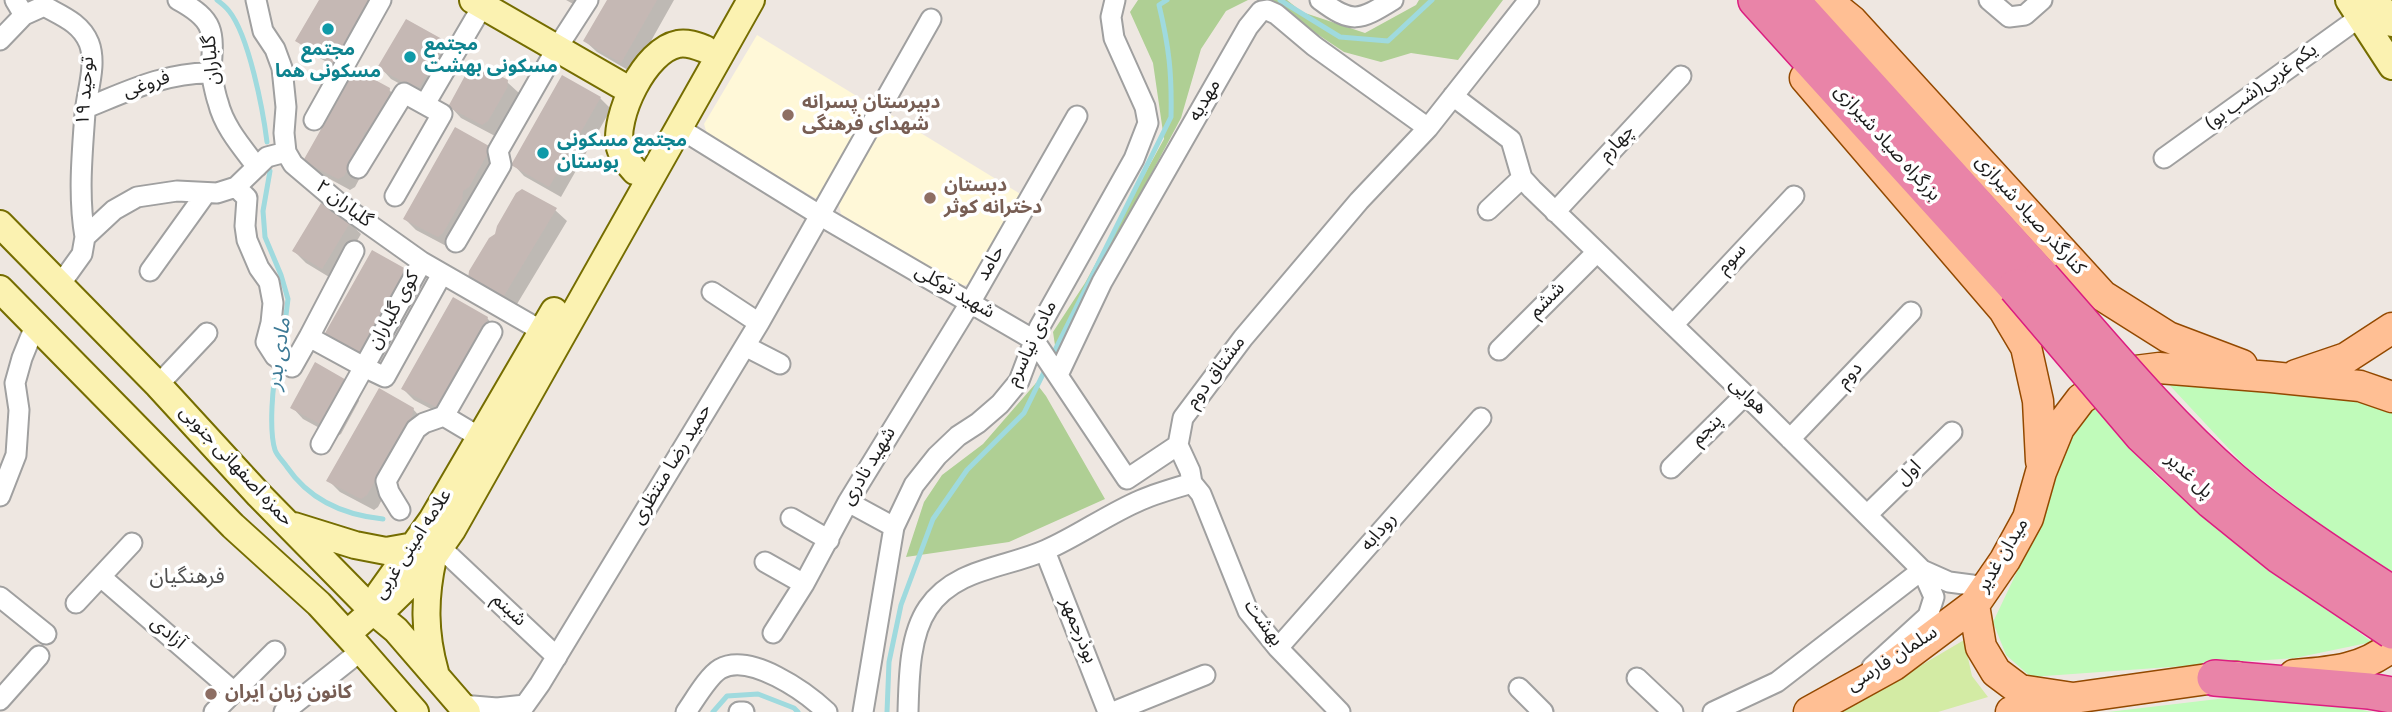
<!DOCTYPE html>
<meta charset="utf-8">
<style>
body{margin:0}
canvas{display:block;background:#eee7e1}
</style>
<canvas width="2392" height="712"></canvas>
<script>
const ctx = document.querySelector('canvas').getContext('2d');
ctx.lineJoin = 'round';
function fill(path, color) { ctx.fillStyle = color; ctx.fill(path, 'evenodd'); }
function stroke(path, color, width, dash) { ctx.strokeStyle = color; ctx.lineWidth = width; ctx.lineCap = dash ? 'butt' : 'round'; ctx.setLineDash(dash || []); ctx.stroke(path); }
function write(font, color, halo, rows, align = 'center') {
  ctx.font = font + ' Overpass,"Noto Sans Arabic",sans-serif'; ctx.lineWidth = 7; ctx.setLineDash([]); ctx.textBaseline = 'middle'; ctx.strokeStyle = halo; ctx.fillStyle = color; for (const [text, x, y, turn = 0] of rows) {
    ctx.save(); ctx.translate(x, y); ctx.rotate((+turn || 0) * Math.PI / 180); ctx.textAlign = isNaN(turn) ? turn : align; if (halo) ctx.strokeText(text, 0, 0); ctx.fillText(text, 0, 0); ctx.restore();
  }
}
fill(new Path2D(`
 M757 35 873 106 820 197 815 198 707 134 704 124Z
 M888 113 1022 195 970 284 960 286 841 214 838 201Z`), '#fff8d8');
fill(new Path2D(`
 M1964 640 1972 676 1988 697 1938 712H1842Z`), '#d3eba4');
fill(new Path2D(`
 M1138 0H1248L1226 11 1201 49 1181 118 1056 352 1053 332 1085 283 1164 139 1153 63 1130 12Z
 M1266 0H1287L1302 12 1365 33 1416 5 1419 0H1503L1458 60 1411 53 1381 62 1344 52Z
 M1036 383 1046 396 1105 499 1009 542 906 557 924 502 942 475 983 444Z`), '#afcf94');
fill(new Path2D(`
 M2161 376 2387 406 2392 411V576L2363 559 2245 466Z
 M2095 404 2157 477 2223 533 2372 642 2295 658 2031 677 2006 655 1993 622 2043 517 2072 430Z
 M2243 696 2342 706 2372 712H2108Z`), '#c0fbba');
fill(new Path2D(`
 M320 0H387L346 73 309 52 297 41Z
 M566 0H578L575 5Z
 M609 0H674L633 73 597 52 585 41Z
 M440 41 452 53 426 98 391 79 380 67Z
 M507 82 519 93 518 100 499 133 495 136 461 118 450 106Z
 M389 90 401 101 355 187 350 190 317 172 305 161Z
 M600 98 611 109 561 197 524 176 513 164Z
 M488 147 500 159 450 248 416 230 405 219Z
 M555 210 567 221 514 309 471 271Z
 M350 223 361 234 334 280 306 263 294 251Z
 M487 318 498 330 448 418 414 400 403 389Z
 M358 394 359 401 341 434 336 437 303 419 292 407Z
 M413 409 424 421 378 507 374 510 340 492 329 481Z`), '#0003');
stroke(new Path2D(`
 M217 0C221 3 226 7 229 11 249 36 263 110 267 142
 M1280 0 1340 37 1388 41 1432 0
 M270 171 263 211 265 237 281 275 288 299 281 355
 M1051 358 1171 117C1172 73 1169 47 1159 5L1167 0
 M278 364C272 383 269 431 275 450 277 456 284 462 287 467 310 501 344 515 383 519
 M713 712 727 696 758 694 794 708 798 712
 M887 712 889 662 901 605 933 519 967 470 1024 413 1047 366`), '#9fdade', 5);
fill(new Path2D(`
 M319 0H370L334 63 295 41Z
 M607 0H657L621 63 583 41Z
 M406 19 442 39 443 46 420 86 413 87 377 68Z
 M473 61 508 80 507 88 488 121 482 125 448 107Z
 M355 69 390 88 389 96 370 129 364 133 363 143 344 176 338 179 303 161Z
 M562 75 601 97 549 187 511 165Z
 M455 127 489 146 488 153 469 187 463 191 462 200 443 233 438 237 403 219Z
 M522 189 557 208 502 299 468 279 469 271 489 238 495 234 497 226 516 193Z
 M321 203 351 221 322 269 292 251Z
 M372 250 406 269 405 277 386 310 380 314 379 324 361 357 320 342Z
 M453 297 488 317 486 324 467 357 462 361 460 370 441 404 436 407 401 389Z
 M315 362 348 381 324 426 290 408Z
 M379 388 414 408 412 416 394 449 388 453 386 462 367 495 361 499 326 481Z`), '#c5b8b4');
const street = new Path2D(`
 M15 0 24 15 44 6C62 16 81 23 89 43 97 64 87 91 85 113 82 155 78 196 85 237
 M178 0C215 20 214 31 211 70 211 74 216 97 218 102 224 127 242 147 257 167
 M256 0 263 31 275 49 282 68 286 107 284 133 286 152 293 164 339 203 422 262 542 331
 M1320 0C1352 24 1359 21 1393 0
 M1989 0 2009 17 2025 15 2042 0
 M0 40 24 15
 M1453 96 1511 140 1522 178 1532 189 1758 407 1922 570 1949 582 1987 587
 M425 104 486 0
 M86 108C126 92 166 72 211 73
 M314 120 381 0
 M679 128 821 216 1034 340 1127 479 1178 445
 M2164 158 2360 17
 M358 168 404 93 442 114 395 196
 M236 187 247 198 245 226 247 240 259 268 269 282 273 303 271 323 266 342 275 356 292 367 309 337
 M1488 210 1522 178
 M1555 212 1681 76
 M456 242 501 165 498 151 557 48 588 0
 M354 251 309 337 364 367 422 262
 M150 271 206 193
 M59 286 82 254 85 237 114 210 137 197 177 191 217 193 236 187 267 157 286 152
 M712 292 759 323
 M1673 325 1794 196
 M745 346 780 364
 M1499 350 1597 252
 M1058 375 1102 282 1248 27 1261 11 1267 10 1276 14 1314 46 1428 128
 M158 385 207 333
 M444 416 492 332
 M1790 439 1911 312
 M321 444 364 367 385 377 442 274
 M1671 468 1745 395
 M1192 483 1201 494 1248 611 1278 648 1340 712
 M0 496 16 455 19 410 15 383 22 358 35 326
 M848 502 894 527
 M400 510 389 492 386 481 416 429 424 423 444 416 481 438
 M1867 515 1952 432
 M791 518 829 540
 M440 547 557 657
 M1045 551 1108 712
 M765 562 804 584
 M101 577 234 692
 M0 597 46 634
 M76 603 132 543
 M773 633 804 584 848 502 970 303 1077 116
 M1278 648 1481 418
 M1872 667 1928 616 1934 597 1922 570
 M1637 678 1673 712
 M1519 688 1543 712
 M0 700 39 656
 M461 705 497 708 525 705
 M214 712 275 651
 M284 712 362 650
 M520 712 540 684 759 323 931 19
 M686 712C694 701 708 676 720 669 750 652 806 692 827 712
 M739 712H744
 M863 712 894 527 914 485 937 456 958 436 978 423 1000 404 1019 381 1039 328 1134 159 1148 123 1145 107 1114 38 1111 17 1115 0
 M908 712C909 679 909 636 928 608 955 568 1006 568 1046 550 1078 536 1108 514 1141 500 1157 493 1175 488 1192 483L1190 471 1178 445 1183 418 1243 338 1359 201 1428 128 1529 0
 M1113 712 1205 675
 M1713 712 1777 682 1922 570`);
const secondary = new Path2D(`
 M473 0 631 91
 M2349 0 2392 66
 M2375 0 2392 23
 M635 171C629 164 622 157 620 148 613 117 645 50 678 44 687 42 697 46 705 49
 M0 224 158 385 259 495 373 611 396 630 467 712
 M0 289 233 526 319 604 353 641 415 712
 M294 526 355 545 386 551 414 546
 M433 558C424 598 424 633 435 672
 M377 600 380 593 432 520 554 311
 M347 634 373 611 389 604 424 570 452 530 751 0`);
const primary = new Path2D(`
 M1826 0 1852 21 2103 296 2168 337 2242 365
 M1805 78 2004 310 2026 347 2038 401 2041 461
 M2296 375 2346 358 2392 328
 M1974 605 1981 647 1996 672 2020 690 2073 698 2215 678 2237 677
 M2294 675C2331 672 2363 670 2392 646
 M1809 712 1894 665 1974 605 2005 560 2028 518 2041 472 2059 428 2081 399 2119 373 2159 368 2271 377 2360 386 2392 397
 M2011 712 2055 702`);
const highway = new Path2D(`
 M1756 0 2016 287
 M1791 0 2042 277
 M2215 678 2369 691 2392 695`);
stroke(street, '#a0a0a0', 23);
stroke(secondary, '#756d01', 30);
stroke(primary, '#934900', 33);
stroke(highway, '#dc1d80', 38);
stroke(street, '#fff', 19);
stroke(secondary, '#fbf2b1', 26);
stroke(primary, '#ffbf94', 30);
stroke(highway, '#e984a8', 35);
const highwayBridge = new Path2D(`
 M2042 277C2103 346 2162 419 2232 480 2282 523 2337 558 2392 594
 M2016 287 2142 435 2212 501 2280 556 2392 631`);
stroke(highwayBridge, '#dc1d80', 38, []);
stroke(highwayBridge, '#e984a8', 35);
for (const [x, y, r, color] of [
 [328,29,7,"#0f9aa8"],
 [410,57,7,"#0f9aa8"],
 [788,115,7,"#8d6e63"],
 [543,153,7,"#0f9aa8"],
 [930,198,7,"#8d6e63"],
 [211,694,7,"#8d6e63"]
]) { const dot = new Path2D(); dot.arc(x, y, r, 0, 2 * Math.PI); ctx.fillStyle = color; ctx.fill(dot); stroke(dot, '#fff', 2.5); }
write('bold 19px', '#0d838f', '#fff', [
 ["مجتمع",424,46],
 ["مسکونی بهشت",424,68],
 ["مجتمع",328,51,"center"],
 ["مسکونی هما",328,73,"center"],
 ["مجتمع مسکونی",557,142],
 ["بوستان",557,164]
], 'left');
write('19px', '#1c1c1c', '#fff', [
 ["گلباران",213,60,-95],
 ["فروغی",147,86,-19],
 ["یکم غربی(شب بو)",2262,88,-36],
 ["توحید ۱۹",87,91,-86],
 ["مهدیه",1206,101,-60],
 ["چهارم",1618,144,-47],
 ["بزرگراه صیاد شیرازی",1886,144,48],
 ["گلباران ۲",343,205,37],
 ["کنارگذر صیاد شیرازی",2029,216,48],
 ["سوم",1733,260,-47],
 ["حامد",992,264,-60],
 ["شهید توکلی",954,293,30],
 ["ششم",1548,301,-45],
 ["کوی گلباران",395,311,-61],
 ["مادی نیاسرم",1033,344,-64],
 ["مشتاق دوم",1217,373,-53],
 ["دوم",1851,376,-46],
 ["هوایی",1747,397,44],
 ["پنجم",1708,431,-45],
 ["حمید رضا منتظری",673,465,-59],
 ["حمزه اصفهانی جنوبی",235,467,47],
 ["شهید نادری",870,467,-59],
 ["اول",1910,474,-45],
 ["پل غدیر",2188,477,43],
 ["رودابه",1380,533,-49],
 ["علامه امینی غربی",414,545,-57],
 ["میدان غدیر",2004,556,-59],
 ["شبنم",508,611,43],
 ["بهشت",1262,624,54],
 ["بوذرجمهر",1077,631,68],
 ["آزادی",167,634,41],
 ["سلمان فارسی",1893,660,-33]
]);
write('bold 19px', '#785e54', '#fff', [
 ["دبیرستان پسرانه",802,104],
 ["شهدای فرهنگی",802,126],
 ["دبستان",944,187],
 ["دخترانه کوثر",944,209],
 ["کانون زبان ایران",225,694]
], 'left');
write('italic 21px', '#3d7a96', '#fff', [
 ["مادی بدر",281,354,-82]
]);
write('21px', '#4f4f4f', '#fff', [
 ["فرهنگیان",187,579]
]);
</script>
